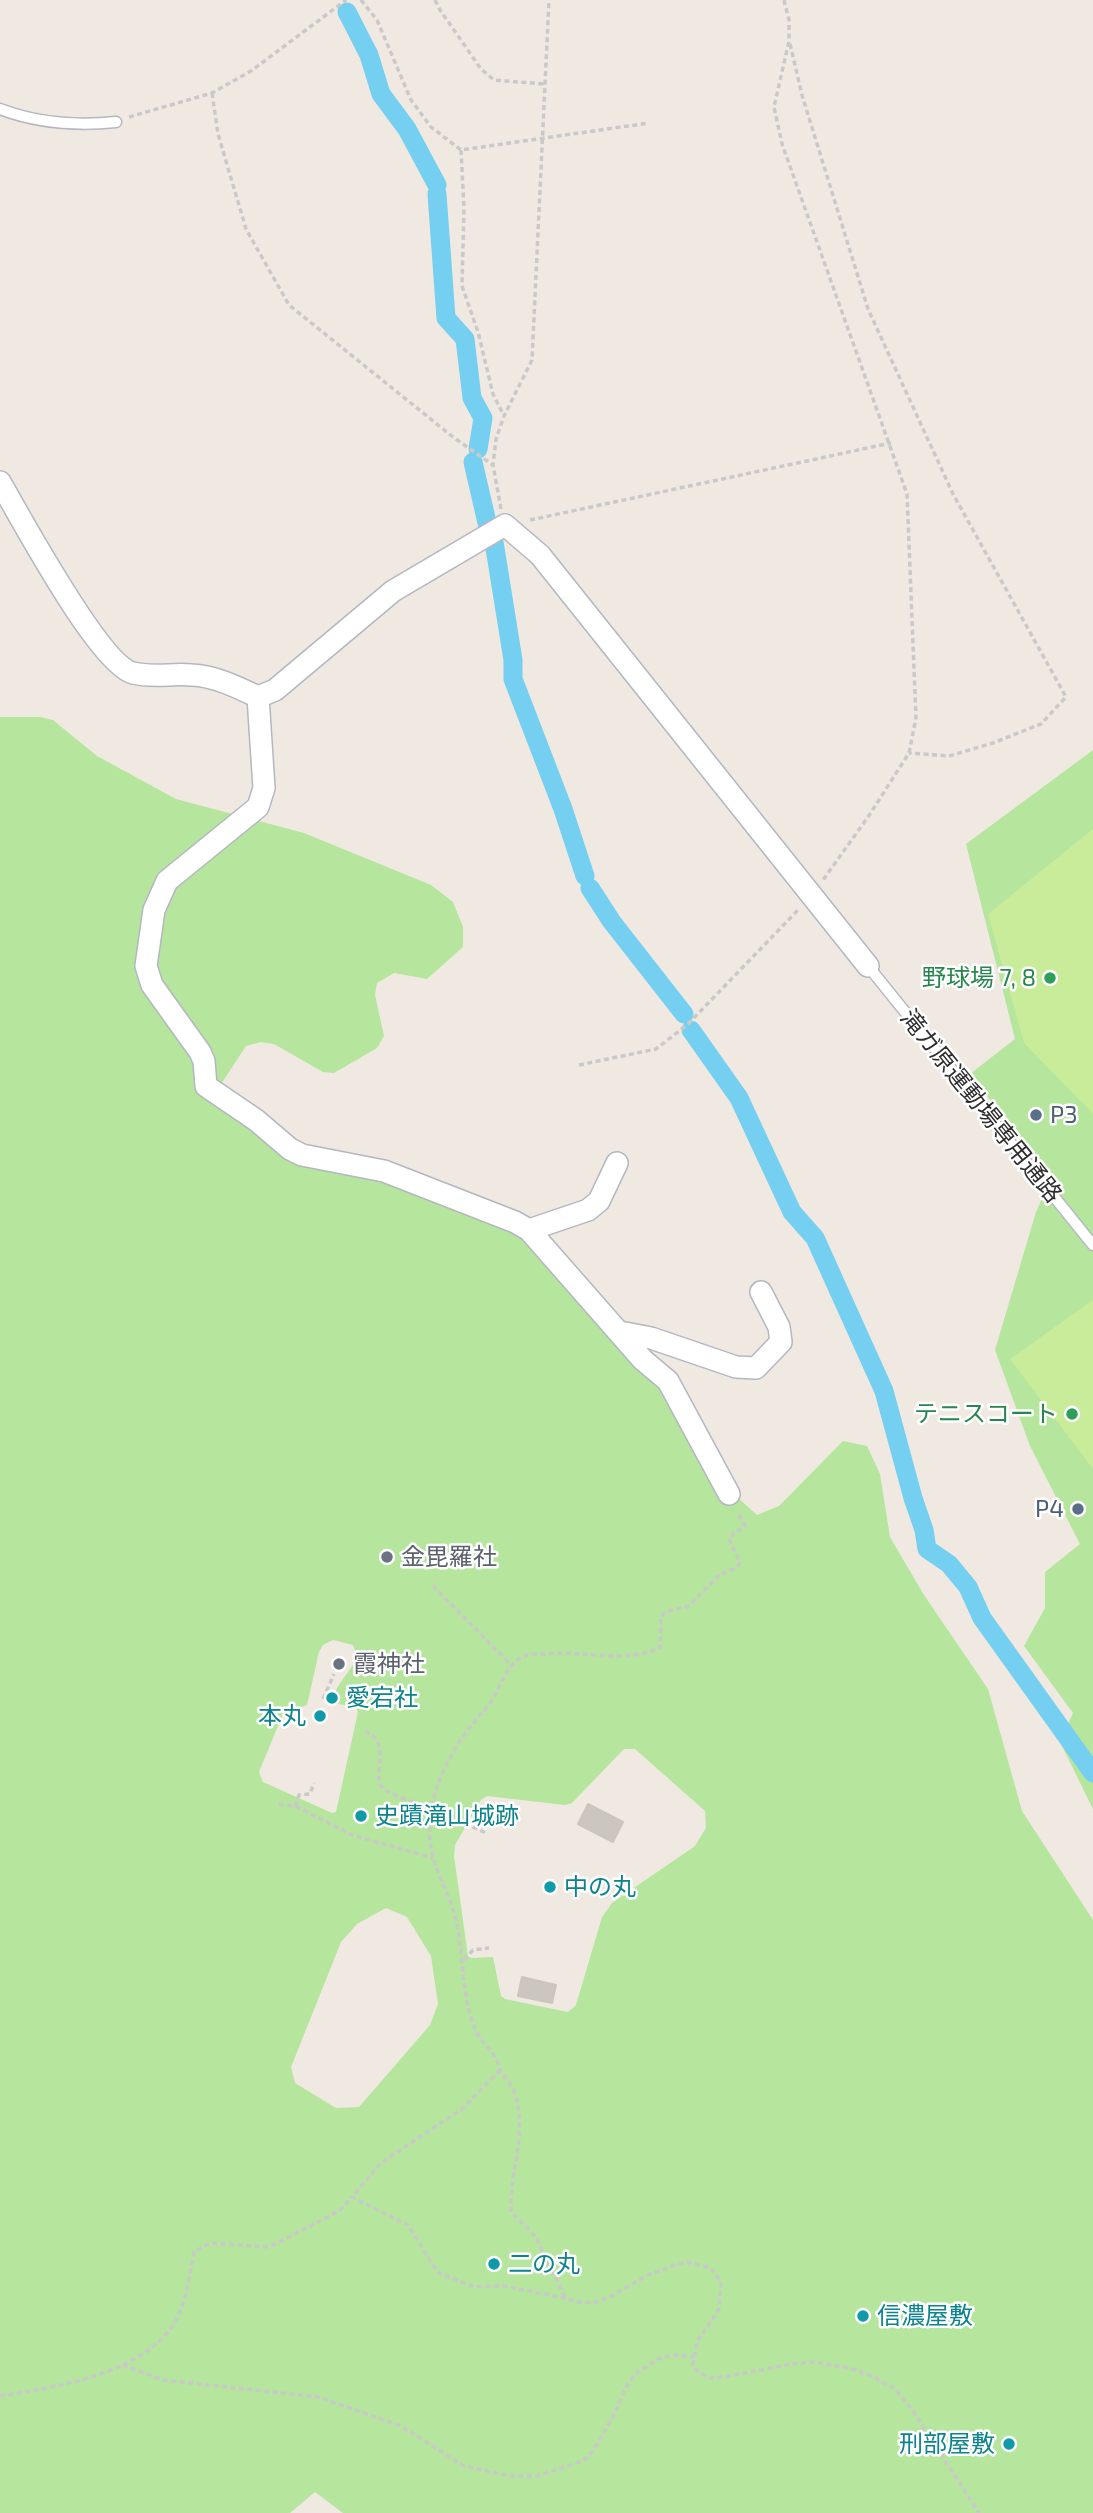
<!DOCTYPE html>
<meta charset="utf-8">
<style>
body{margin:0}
canvas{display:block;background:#efe9e1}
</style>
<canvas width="1093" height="2513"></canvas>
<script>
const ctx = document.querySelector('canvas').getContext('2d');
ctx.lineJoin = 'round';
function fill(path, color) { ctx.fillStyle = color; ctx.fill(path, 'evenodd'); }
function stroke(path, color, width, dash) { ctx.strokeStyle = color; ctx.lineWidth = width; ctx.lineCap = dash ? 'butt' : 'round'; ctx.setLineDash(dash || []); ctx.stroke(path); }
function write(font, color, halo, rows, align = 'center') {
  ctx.font = font + ' "Exo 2","Noto Sans JP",sans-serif'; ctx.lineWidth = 5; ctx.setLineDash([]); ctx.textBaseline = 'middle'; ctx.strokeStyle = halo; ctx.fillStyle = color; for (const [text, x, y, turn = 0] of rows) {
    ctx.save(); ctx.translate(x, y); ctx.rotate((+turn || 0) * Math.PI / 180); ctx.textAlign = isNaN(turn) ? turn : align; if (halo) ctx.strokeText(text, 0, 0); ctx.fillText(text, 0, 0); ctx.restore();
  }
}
fill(new Path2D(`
 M0 717H40L53 720 97 756 176 799 304 833 431 885 453 902 463 927V947L427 979 394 973 377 983 375 995 384 1036 377 1048 334 1073 323 1072 274 1044 261 1042 246 1046 216 1092 293 1157 379 1175 519 1229 663 1384 736 1496 757 1515 779 1506 843 1441 867 1446 880 1474 890 1537 924 1595 988 1689 1022 1811 1093 1920V2513H343L315 2492 290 2513H0ZM333 1640 353 1645 357 1657C350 1673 336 1683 333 1700L335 1703 356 1708 358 1712 336 1812 332 1813 263 1782 259 1772 285 1709C293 1705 299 1709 307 1705L319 1652 323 1645ZM624 1749H635L705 1811 706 1828 695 1846 612 1903 602 1917 576 2005 568 2012 505 1999 501 1996 493 1957 471 1958 468 1956 454 1856 455 1845 481 1800 487 1796 565 1805 572 1803ZM386 1908 407 1917 431 1956 438 2004 430 2025 359 2107 336 2108 295 2083 291 2067 341 1942 357 1924Z
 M1093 750V1809L1060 1742 1073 1713 1024 1646 1045 1608V1572L1080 1544 1030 1446 995 1350 1036 1212 1051 1179 970 1074 1015 1039 966 844Z`), '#b6e59e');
fill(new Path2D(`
 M1093 829V1114L1024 1043 988 914Z
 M1093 1300V1469L1010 1359Z`), '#c9ec9a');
stroke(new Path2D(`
 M347 12 369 55 381 94 407 129 437 185
 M437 194 446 318 465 339 472 398 483 418 478 449
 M473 462 488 527
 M494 542 513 660V679L563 809 585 876
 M590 888 612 922 684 1014
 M691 1030 739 1098 792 1212 815 1238 884 1391 913 1498 924 1530 927 1549 949 1564 968 1587 982 1618 1093 1773`), '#75cff0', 19);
const building = new Path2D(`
 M588 1804 623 1822 613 1842 578 1824Z
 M522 1977 556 1985 552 2003 518 1996Z`);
fill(building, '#cbc7bf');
stroke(building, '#cbc5ba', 2);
const lane = new Path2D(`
 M0 109C37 123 77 126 116 122
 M868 966 1093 1245`);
const street = new Path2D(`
 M0 482C21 518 99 664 133 673 153 678 173 673 192 675 215 676 237 687 258 697L275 690 393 591 505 525 540 555 868 966
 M258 697 264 788 258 807 167 881 154 910 146 966 152 985 200 1052 204 1061 206 1086 256 1120 290 1149 302 1155 384 1171 515 1222 529 1230 643 1360 668 1381 729 1494
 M529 1230 588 1210 599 1201 617 1163
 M620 1332 651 1338 736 1367 756 1368 781 1342 779 1327 761 1292`);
stroke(lane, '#b4b7c1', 13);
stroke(street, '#b4b7c1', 24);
stroke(new Path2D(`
 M361 0 377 20 411 100 431 127 461 150 649 123
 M435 0 440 10 481 69 494 80 544 84
 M784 0 789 20V41L774 107 782 144 907 494 916 718 909 753 868 817 823 880
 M790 44 802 95 868 309 953 494 1066 697 1041 724 993 743 949 756 909 753
 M212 93 218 134 246 229 289 305 453 437 493 465
 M129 117 212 93 251 71 346 0
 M461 150 464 208 462 286 478 332 493 394 504 416
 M501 509 493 465 496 439 504 416 532 360 549 0
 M530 520 891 443
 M579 1065 656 1049 688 1024 798 910
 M433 1586 512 1666
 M323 1699 334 1674
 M365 1731C395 1744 368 1778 385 1790 392 1795 403 1798 411 1801
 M279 1804 295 1806 352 1835 433 1858
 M295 1806 299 1795 310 1794 314 1783
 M457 1820 486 1833
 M464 1960 473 1950 489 1948
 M500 2070 463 2108 381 2163 352 2197 408 2225 437 2272 474 2287 504 2286 565 2298 576 2302 593 2303 610 2297 648 2275 675 2265 687 2262 711 2268 721 2282 719 2309 697 2342 693 2365 696 2370 710 2378 724 2377 791 2364 814 2362 850 2368 874 2377 896 2390 915 2414 979 2513
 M565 2297 535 2236 511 2212C509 2170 529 2134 514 2091 512 2085 506 2079 502 2074 499 2069 499 2064 496 2059 490 2048 480 2040 475 2029 461 1995 464 1955 456 1920 451 1899 440 1880 434 1860 417 1804 451 1746 487 1707 500 1692 505 1664 524 1656 530 1654 539 1654 545 1654 583 1650 624 1664 660 1648L661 1617 665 1612 689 1606 720 1574 736 1568 740 1563 729 1539 733 1534 745 1526 737 1512
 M123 2365 163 2380 318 2397 401 2426 464 2466 510 2476H537L583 2461 593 2451 615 2413 625 2389 635 2374 662 2357 678 2355 694 2357
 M0 2396C56 2387 153 2373 179 2314 187 2296 190 2272 194 2252L210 2243 266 2247 275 2244 339 2211 352 2197`), '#c9c9c9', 3.5, [5, 3.5]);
stroke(lane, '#fff', 10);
stroke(street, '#fff', 21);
stroke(new Path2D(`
 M411 1801 457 1820`), '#c9c9c9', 3.5, [5, 3.5]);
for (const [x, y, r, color] of [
 [1050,978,7,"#2e9e5b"],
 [1036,1115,7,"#5c6f8a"],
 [1072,1414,7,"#2e9e5b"],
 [1078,1509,7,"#5c6f8a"],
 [387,1557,7,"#6b7280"],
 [339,1664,7,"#6b7280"],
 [332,1698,7,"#0f9aa8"],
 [320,1716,7,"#0f9aa8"],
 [361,1816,7,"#0f9aa8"],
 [550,1887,7,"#0f9aa8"],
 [494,2264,7,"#0f9aa8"],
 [863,2316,7,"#0f9aa8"],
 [1009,2444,7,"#0f9aa8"]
]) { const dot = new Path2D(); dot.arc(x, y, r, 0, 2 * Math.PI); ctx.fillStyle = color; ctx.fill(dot); stroke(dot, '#fff', 2.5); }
write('24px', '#27864d', '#fff', [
 ["野球場 7, 8",1036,978],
 ["テニスコート",1058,1414]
], 'right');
write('24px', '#2e2e2e', '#fff', [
 ["滝ガ原運動場専用通路",981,1106,51]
]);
write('24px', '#4e5e75', '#fff', [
 ["P3",1050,1115],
 ["P4",1064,1509,"right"]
], 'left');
write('24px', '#5b616d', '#fff', [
 ["金毘羅社",401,1557],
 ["霞神社",353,1664]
], 'left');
write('24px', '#0d838f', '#fff', [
 ["愛宕社",346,1698],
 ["本丸",306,1716,"right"],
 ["史蹟滝山城跡",375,1816],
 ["中の丸",564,1887],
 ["二の丸",508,2264],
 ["信濃屋敷",877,2316],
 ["刑部屋敷",995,2444,"right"]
], 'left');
</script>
